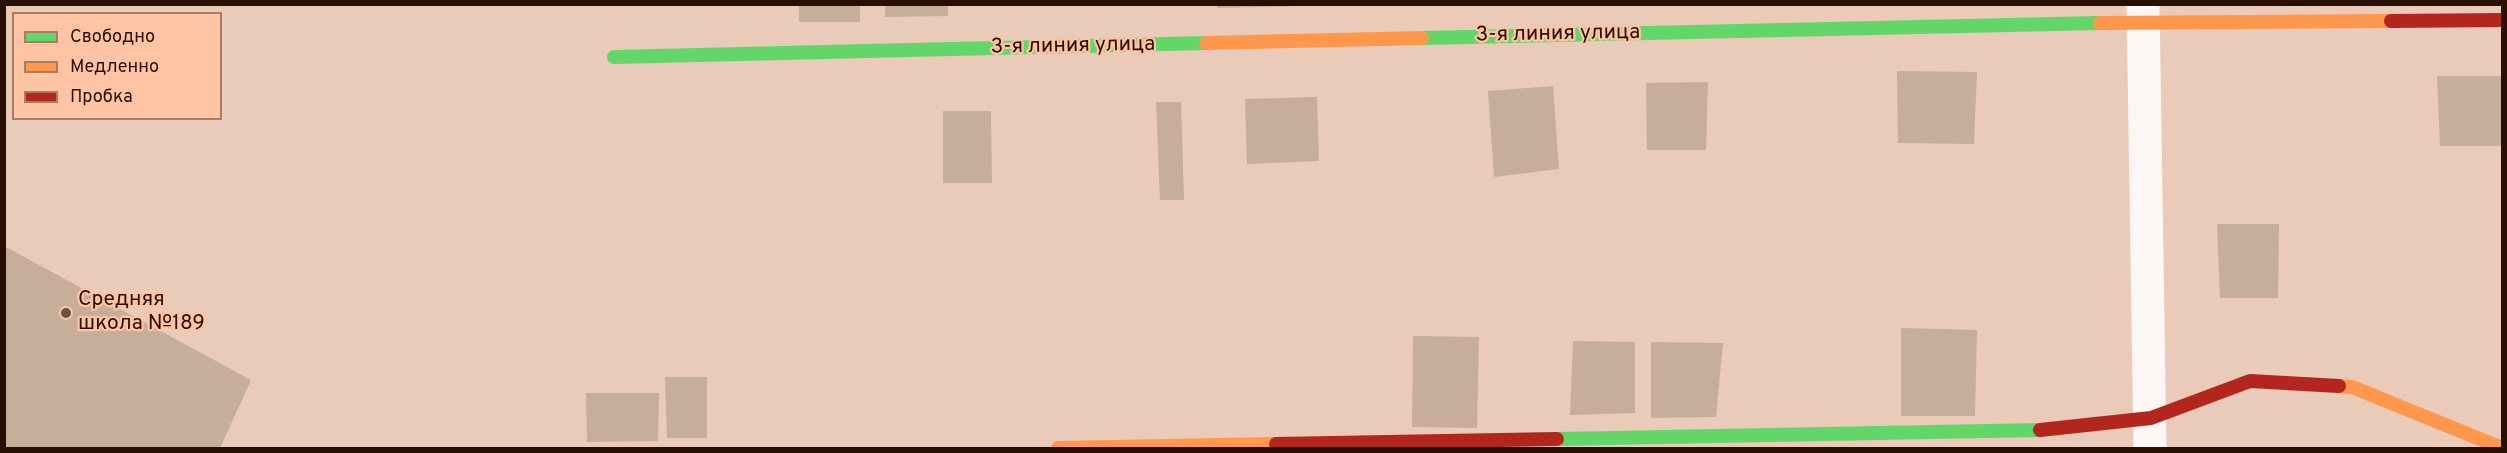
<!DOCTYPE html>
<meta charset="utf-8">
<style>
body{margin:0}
#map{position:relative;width:2507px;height:453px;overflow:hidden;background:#eacab8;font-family:Overpass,sans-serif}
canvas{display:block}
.frame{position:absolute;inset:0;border:6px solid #280f02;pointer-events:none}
.legend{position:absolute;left:12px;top:12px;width:210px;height:108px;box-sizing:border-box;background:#fec4a4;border:2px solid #a87c63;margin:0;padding:8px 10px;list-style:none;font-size:18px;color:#280f02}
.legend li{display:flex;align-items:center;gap:12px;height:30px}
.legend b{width:30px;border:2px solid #a87c63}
</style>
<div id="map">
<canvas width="2507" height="453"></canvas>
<div class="frame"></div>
<ul class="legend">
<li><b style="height:8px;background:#63d668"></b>Свободно</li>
<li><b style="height:8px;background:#ff974d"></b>Медленно</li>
<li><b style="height:8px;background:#b3261e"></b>Пробка</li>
</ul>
</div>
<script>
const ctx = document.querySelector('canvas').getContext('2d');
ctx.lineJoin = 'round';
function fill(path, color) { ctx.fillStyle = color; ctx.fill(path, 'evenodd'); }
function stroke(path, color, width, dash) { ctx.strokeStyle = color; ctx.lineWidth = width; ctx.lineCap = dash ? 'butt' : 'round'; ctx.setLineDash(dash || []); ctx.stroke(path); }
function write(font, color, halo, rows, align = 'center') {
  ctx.font = font + ' Overpass,sans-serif'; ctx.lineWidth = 4.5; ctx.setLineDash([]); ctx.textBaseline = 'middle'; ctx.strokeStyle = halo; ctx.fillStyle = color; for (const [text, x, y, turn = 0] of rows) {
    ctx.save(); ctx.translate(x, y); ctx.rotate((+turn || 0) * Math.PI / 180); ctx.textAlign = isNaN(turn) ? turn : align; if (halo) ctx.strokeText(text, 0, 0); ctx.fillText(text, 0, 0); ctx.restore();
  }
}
fill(new Path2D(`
 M799 4H860V22H799Z
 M885 4H948V16L885 17Z
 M1217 4H1301L1302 6 1217 8Z
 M1897 71 1977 72 1974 144 1898 143Z
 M2437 76H2502V146H2440Z
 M1708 82 1706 150H1647L1646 83Z
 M1553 86 1559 169 1494 177 1488 91Z
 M1317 97 1319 161 1247 164 1245 99Z
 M1156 102H1181L1184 200H1160Z
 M943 111H991L992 183H943Z
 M2217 224H2279L2278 298H2220Z
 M4 246 251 380 220 448H4Z
 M1901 328 1977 330 1975 416H1901Z
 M1413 336 1479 337 1477 428 1412 427Z
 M1573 341 1635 342V413L1570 415Z
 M1651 342 1723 343 1716 417 1651 418Z
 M665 377H707V438H667Z
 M586 393H659L658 441 587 442Z`), '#c7ae9a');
stroke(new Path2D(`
 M2143 4 2150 448`), '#fcf7f4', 33);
stroke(new Path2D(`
 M1422 38 2100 23
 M614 57 1206 43
 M1557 439 2040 430`), '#63d668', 14);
stroke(new Path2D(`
 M2100 23 2391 21
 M1206 43 1422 38
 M2339 386 2352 387 2502 448
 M1058 448 1276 444`), '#ff974d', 14);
stroke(new Path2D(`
 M2391 21 2502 20
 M2040 430 2151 418 2250 381 2339 386
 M1276 444 1557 439`), '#b3261e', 14);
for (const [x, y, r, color] of [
 [66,313,6,"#6c5042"]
]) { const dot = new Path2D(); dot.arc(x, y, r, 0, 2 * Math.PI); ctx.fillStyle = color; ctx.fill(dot); stroke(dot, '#fec4a4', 2); }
write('21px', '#280f02', '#fec4a4', [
 ["3-я линия улица",1558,35,-1],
 ["3-я линия улица",1073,47,-1]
]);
write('21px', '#280f02', '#fec4a4', [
 ["Средняя",78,301],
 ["школа №189",78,325]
], 'left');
</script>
